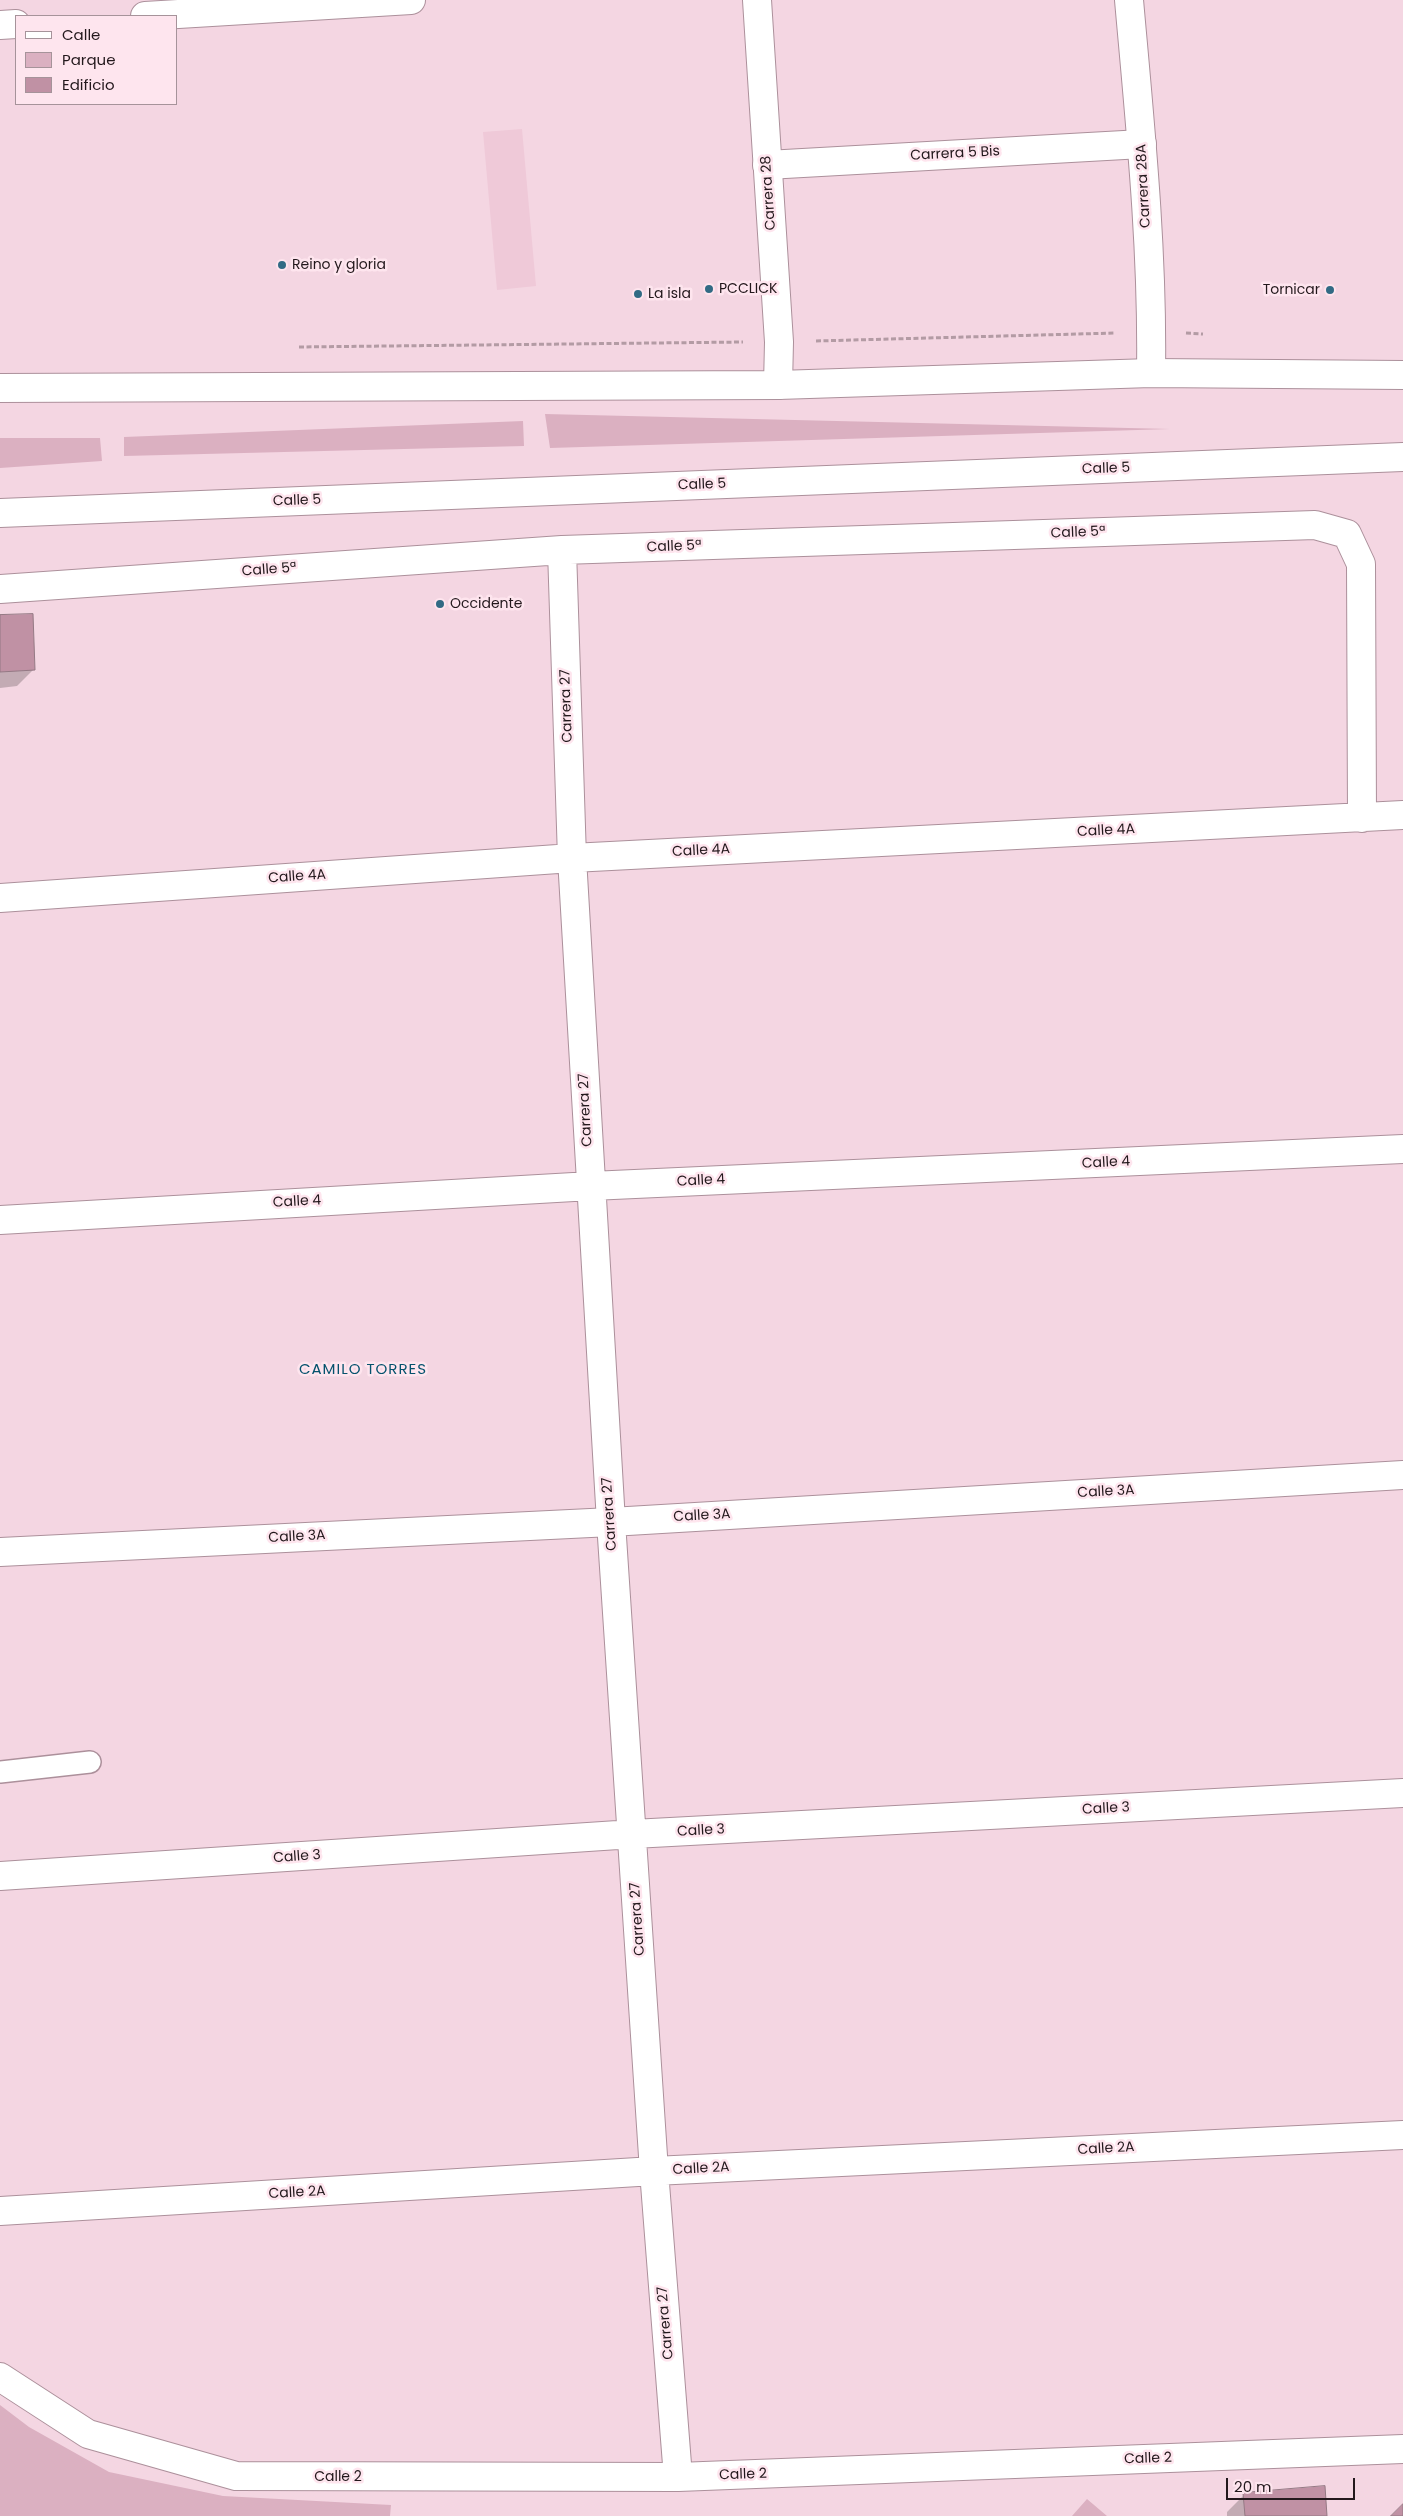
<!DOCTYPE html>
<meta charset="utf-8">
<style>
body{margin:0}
#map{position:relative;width:1403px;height:2516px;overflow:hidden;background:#f4d6e2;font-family:Poppins,sans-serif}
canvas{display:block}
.legend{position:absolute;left:15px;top:15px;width:162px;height:90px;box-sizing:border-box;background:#fee5ee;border:1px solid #a6939a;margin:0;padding:6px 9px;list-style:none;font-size:15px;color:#23181c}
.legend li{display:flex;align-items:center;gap:10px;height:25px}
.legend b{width:25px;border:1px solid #a6939a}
.scale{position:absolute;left:1226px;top:2478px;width:129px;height:22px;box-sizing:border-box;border:2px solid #23181c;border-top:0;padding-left:6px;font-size:15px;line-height:18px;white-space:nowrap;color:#23181c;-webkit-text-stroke:4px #fee5ee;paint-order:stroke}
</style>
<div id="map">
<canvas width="1403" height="2516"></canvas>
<ul class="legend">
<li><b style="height:6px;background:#fff"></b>Calle</li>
<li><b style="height:14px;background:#dbb0c1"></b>Parque</li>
<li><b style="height:14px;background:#c091a4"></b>Edificio</li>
</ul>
<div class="scale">20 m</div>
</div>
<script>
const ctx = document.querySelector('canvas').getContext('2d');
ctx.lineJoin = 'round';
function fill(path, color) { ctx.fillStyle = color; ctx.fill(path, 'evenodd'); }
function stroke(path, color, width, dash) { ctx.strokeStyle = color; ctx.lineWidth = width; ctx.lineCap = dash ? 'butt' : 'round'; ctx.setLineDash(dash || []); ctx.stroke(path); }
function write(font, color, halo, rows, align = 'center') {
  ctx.font = font + ' Poppins,sans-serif'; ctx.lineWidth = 5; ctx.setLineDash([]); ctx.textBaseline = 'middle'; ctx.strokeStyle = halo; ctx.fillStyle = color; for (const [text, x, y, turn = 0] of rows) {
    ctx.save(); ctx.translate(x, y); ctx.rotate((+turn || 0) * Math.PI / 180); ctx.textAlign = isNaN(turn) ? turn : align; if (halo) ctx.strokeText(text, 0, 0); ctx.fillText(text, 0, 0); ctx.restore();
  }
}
fill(new Path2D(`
 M522 129 536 286 497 290 483 132Z`), '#efc9d8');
fill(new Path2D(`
 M545 414 1170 429 550 448Z
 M523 421 524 446 124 456V437Z
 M0 438H100L102 461 0 468Z
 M0 2405 29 2427 109 2472 223 2496 391 2505 390 2516H0Z
 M1087 2499 1107 2516H1072Z`), '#dbb0c1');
fill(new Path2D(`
 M0 616 34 669 17 686 0 688Z
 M1244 2495 1326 2516H1227V2512Z`), '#0003');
const building = new Path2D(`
 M33 614 35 670 0 672V615Z
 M1325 2486 1327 2516H1245L1243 2493Z
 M1403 2504V2516H1391Z`);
fill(building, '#c091a4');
stroke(building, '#947984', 1);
const service = new Path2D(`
 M0 1772 90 1762`);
const pedestrian = new Path2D(`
 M767 165 1142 144`);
const minor = new Path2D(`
 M757 0 779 342 778 385
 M1129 0C1140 124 1153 249 1151 373
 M145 16 411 0
 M0 25 16 24
 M562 550 572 858 611 1522 654 2171 678 2477
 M0 589 562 550 1315 525 1347 534 1361 564 1362 818
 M0 898 572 858 1403 815
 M0 1220 591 1186 1403 1149
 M0 1552 611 1522 1403 1475
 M0 1876 633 1834 1403 1793
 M0 2211 654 2171 1403 2135
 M0 2377 88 2434 236 2476 678 2477 1403 2449`);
const secondary = new Path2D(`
 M0 388 778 385 1151 373 1403 375
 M0 513 1403 457`);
stroke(service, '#ac909b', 24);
stroke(pedestrian, '#ac909b', 30);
stroke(minor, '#ac909b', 30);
stroke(secondary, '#ac909b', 30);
stroke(new Path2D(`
 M1186 333 1203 334
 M816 341 1115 333
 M299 347 743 342`), '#b39ba4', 3, [5, 2.5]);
stroke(service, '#fff', 21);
stroke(pedestrian, '#fff', 28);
stroke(minor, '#fff', 28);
stroke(secondary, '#fff', 28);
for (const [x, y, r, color] of [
 [282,265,5,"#316a84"],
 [709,289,5,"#316a84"],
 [1330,290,5,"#316a84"],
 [638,294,5,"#316a84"],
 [440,604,5,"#316a84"]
]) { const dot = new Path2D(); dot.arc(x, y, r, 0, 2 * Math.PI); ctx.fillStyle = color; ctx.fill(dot); stroke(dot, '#fee5ee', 2); }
write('14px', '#23181c', '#fee5ee', [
 ["Carrera 5 Bis",955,154,-3],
 ["Carrera 28A",1144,186,-93],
 ["Carrera 28",769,193,-94],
 ["Calle 5",1106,469,-2],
 ["Calle 5",702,485,-2],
 ["Calle 5",297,501,-2],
 ["Calle 5ª",1078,533,-2],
 ["Calle 5ª",674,547,-2],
 ["Calle 5ª",269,570,-4],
 ["Carrera 27",567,706,-92],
 ["Calle 4A",1106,831,-3],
 ["Calle 4A",701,851,-3],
 ["Calle 4A",297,877,-4],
 ["Carrera 27",586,1110,-93],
 ["Calle 4",1106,1163,-3],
 ["Calle 4",701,1181,-3],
 ["Calle 4",297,1202,-3],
 ["Calle 3A",1106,1492,-3],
 ["Carrera 27",610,1514,-94],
 ["Calle 3A",702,1516,-3],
 ["Calle 3A",297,1537,-3],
 ["Calle 3",1106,1809,-3],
 ["Calle 3",701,1831,-3],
 ["Calle 3",297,1857,-4],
 ["Carrera 27",638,1919,-94],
 ["Calle 2A",1106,2149,-3],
 ["Calle 2A",701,2169,-3],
 ["Calle 2A",297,2193,-3],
 ["Carrera 27",666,2323,-95],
 ["Calle 2",1148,2459,-2],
 ["Calle 2",743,2475,-2],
 ["Calle 2",338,2477]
]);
write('14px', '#23181c', '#fee5ee', [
 ["Reino y gloria",292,265],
 ["PCCLICK",719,289],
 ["Tornicar",1320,290,"right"],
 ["La isla",648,294],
 ["Occidente",450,604]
], 'left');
ctx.letterSpacing = '1px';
write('15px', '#05526d', '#fee5ee', [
 ["CAMILO TORRES",363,1370]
]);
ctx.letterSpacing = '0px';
</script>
